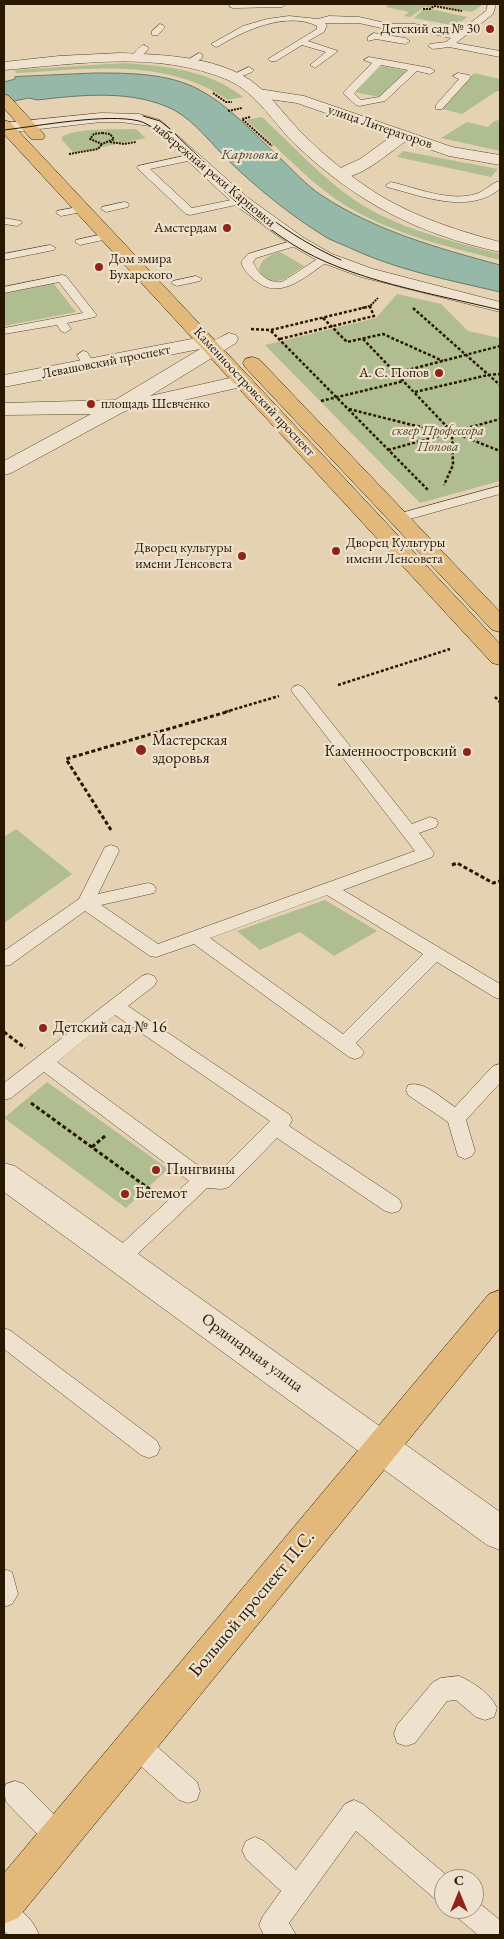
<!DOCTYPE html>
<meta charset="utf-8">
<style>
body{margin:0}
#map{position:relative;width:504px;height:1939px;overflow:hidden;background:#e5d2b3;font-family:"EB Garamond",serif}
canvas{display:block}
.frame{position:absolute;inset:0;border:5px solid #281800;pointer-events:none}
.north{position:absolute;left:434px;top:1869px;width:50px;height:50px;box-sizing:border-box;background:#eee2ce;border:1px solid #9f917c;border-radius:50%;rotate:0deg;font-size:14px;font-weight:700;line-height:20px;text-align:center;color:#281800}
.north::after{content:'';display:block;margin:auto;width:18px;height:22px;background:#8f2418;clip-path:polygon(50% 0,100% 100%,50% 72%,0 100%)}
</style>
<div id="map">
<canvas width="504" height="1939"></canvas>
<div class="frame"></div>
<div class="north">С</div>
</div>
<script>
const ctx = document.querySelector('canvas').getContext('2d');
ctx.lineJoin = 'round';
function fill(path, color) { ctx.fillStyle = color; ctx.fill(path, 'evenodd'); }
function stroke(path, color, width, dash) { ctx.strokeStyle = color; ctx.lineWidth = width; ctx.lineCap = dash ? 'butt' : 'round'; ctx.setLineDash(dash || []); ctx.stroke(path); }
function write(font, color, halo, rows, align = 'center') {
  ctx.font = font + ' "EB Garamond",serif'; ctx.lineWidth = 4.5; ctx.setLineDash([]); ctx.textBaseline = 'middle'; ctx.strokeStyle = halo; ctx.fillStyle = color; for (const [text, x, y, turn = 0] of rows) {
    ctx.save(); ctx.translate(x, y); ctx.rotate((+turn || 0) * Math.PI / 180); ctx.textAlign = isNaN(turn) ? turn : align; if (halo) ctx.strokeText(text, 0, 0); ctx.fillText(text, 0, 0); ctx.restore();
  }
}
fill(new Path2D(`
 M384 4H483L472 12 434 5 430 8 424 7 410 17 404 16 409 12 386 7 388 6Z
 M425 8 467 17 456 26 414 18Z
 M124 63C166 66 209 70 243 97L228 100C166 57 87 69 16 73L15 70Z
 M381 66 407 71 380 97 354 92Z
 M474 73 500 79V91H497L462 114 442 109Z
 M262 117C292 145 322 178 356 201 398 229 452 241 500 254V260C441 245 375 230 326 192 298 170 273 143 246 120Z
 M500 120V151L441 138 467 122 488 127 494 121Z
 M136 129 146 138 74 153 62 140V137C77 127 118 130 136 129Z
 M403 151 498 169 491 177 397 157Z
 M280 252 304 266 283 280 273 282C249 273 260 257 280 252Z
 M53 283 76 312 4 326V293Z
 M397 294 441 304 468 331 500 338V481L420 503 265 345 376 318Z
 M16 829 72 874 4 923V837Z
 M325 900 377 931 334 956 300 932 260 950 237 931Z
 M47 1082 168 1169 126 1208 4 1118Z`), '#afbd91');
const water = new Path2D(`
 M94 73C129 73 167 73 198 89 229 105 254 134 279 157 293 170 306 185 321 195 376 231 437 248 500 265V292C449 280 396 270 348 247 339 243 329 240 321 234 289 214 257 188 230 162 212 145 196 122 174 110 133 89 81 95 37 100L29 98 4 103V82L15 79V77Z`);
fill(water, '#96b8a9');
stroke(water, '#6a7865', 1);
const service = new Path2D(`
 M229 4H286L282 7 233 8 230 7Z
 M488 4H496L493 14 456 43 500 51V57L449 47 433 49 428 46 430 44 446 42 451 38 415 30H390L359 23H325L327 25 324 32 308 41 338 51 315 68 310 65 326 52 302 45 276 61H270L268 59 317 29V26C288 11 244 30 219 46L216 47 211 44 243 26 267 19 289 16 318 19 329 16 359 17 390 24H415L456 34 486 11Z
 M160 24 163 25 165 27 158 35H152V31Z
 M374 33 405 38 410 41 405 44 376 39 368 41V37Z
 M144 45 149 48 139 60H133C131 55 139 46 144 45Z
 M199 53 202 54V58L190 66H184V62Z
 M369 57 430 68 435 71 430 74 417 71 385 101 359 106 356 105 343 93 372 63 364 60ZM381 65 408 70 379 97 361 100 354 93Z
 M249 67 254 70 252 72 233 80 228 77Z
 M458 73 469 75 471 77 442 109H436V105L459 79 453 76Z
 M193 154 198 157 197 159 150 169 192 208 241 198 245 199 246 201 245 203 190 215 186 214 137 168 138 166Z
 M500 181V189C468 215 422 196 387 187L386 185 391 182C417 188 449 202 476 194 485 191 491 183 500 181Z
 M124 202 128 203 129 205 128 207 106 212 101 209 102 207Z
 M83 206 87 207 88 209 87 211 61 216 56 213 57 211Z
 M4 218 21 221 22 223 17 226 4 224Z
 M108 233 113 236 112 238 80 245 75 242 76 240Z
 M298 239 303 242 302 244 256 258 253 262C258 274 269 284 282 282L322 256H330L332 258 330 260C308 274 281 302 256 281 249 276 244 270 241 262L248 254Z
 M50 245 56 248 54 250 4 260V254Z
 M62 275 66 276 95 313 97 315 95 317 67 323 71 329 65 333 61 331 57 325 4 334V328L83 313 59 282 4 293V287Z
 M196 276 202 279 200 281 177 286 171 283 173 281Z
 M83 351 87 352 95 365 93 368 89 369 85 368 77 355Z
 M500 486V494L399 522 392 518 394 515Z
 M298 685 303 687 412 824 430 817 436 819 438 823 436 827 419 833 434 853 432 857 343 890 500 984V999L494 997 437 962 356 1043 364 1052 361 1057 355 1059 349 1057 194 944 156 957 150 956 85 911 10 965 4 966V951L79 899 105 847 111 845 117 847 119 851 98 894 148 883 154 885 156 889 154 893 101 905 158 944 415 851 293 693 291 690 293 687ZM327 895 423 954 343 1034 210 938Z
 M148 974 154 976 157 981 154 986 128 1006 290 1115 292 1120 289 1126 399 1199 402 1205 399 1211 392 1213 385 1211 277 1138 229 1187 222 1189 207 1188 127 1264 120 1267 113 1264 110 1258 113 1252 189 1181 44 1072 11 1098 4 1100V1083L142 976ZM115 1015 270 1121 218 1173 207 1172 57 1062Z
 M500 1064V1083L466 1120 475 1151 472 1156 465 1159 458 1156 448 1122 408 1095 406 1090 408 1085C424 1080 442 1099 455 1107L493 1066Z
 M4 1328 11 1331 157 1441 160 1448 157 1455 149 1458 141 1455 4 1349Z
 M4 1569 12 1572 18 1594 12 1604 4 1607Z
 M459 1676C473 1682 491 1694 497 1708L494 1717 485 1720 476 1717 456 1700 447 1701 415 1743 406 1746 397 1743 394 1734 397 1725 433 1682 441 1678Z
 M136 1733 145 1736 197 1782 200 1791 197 1800 188 1803 179 1800 127 1754 124 1745 127 1736Z
 M15 1781 24 1784 68 1829 72 1838 68 1847 59 1851 50 1847 6 1802 4 1790 6 1784Z
 M354 1800 363 1804 451 1879H444V1903L435 1899 356 1831 289 1923 296 1935H264L259 1925 263 1916 281 1891 246 1859 242 1850 246 1841 255 1837 264 1841 296 1870 345 1804Z
 M474 1899 500 1920V1935H478L458 1918 454 1909H474Z
 M4 1900C19 1906 34 1920 39 1935H8L4 1931Z`);
const minor = new Path2D(`
 M259 89 304 96 452 147 500 155V165L449 156 406 141C388 153 357 183 334 177L332 174 334 171 360 159 392 136 297 103 254 97 251 94 254 91Z`);
const tertiary = new Path2D(`
 M121 53C164 55 213 56 250 80 269 93 282 112 298 129 318 150 341 169 364 185 405 214 452 229 500 242V252C418 234 357 203 296 145 274 124 257 93 228 80 158 50 77 64 4 70V62L59 56Z
 M101 113 139 114 160 120 247 197 304 238 332 254 373 269 500 302V312L361 277 320 262 292 246 235 205 150 126 121 122H101L4 133V123Z
 M229 333 236 335 238 339 236 343 150 396 243 375 250 377 253 381 250 385 166 404 125 411 11 473 4 475V461L91 414 4 415V403L115 400 200 349 4 387V375L207 336 215 340Z
 M4 1163 15 1166 500 1512V1550L487 1545 4 1192Z`);
const primary = new Path2D(`
 M4 94 9 96 43 133 45 136 43 139H31L4 108Z
 M4 120 10 122 500 644V665L492 663 4 134Z
 M252 357 259 359 500 612V632L492 630 245 367 243 363 245 359Z
 M500 1290V1328L18 1918 4 1924V1873L489 1294Z`);
stroke(service, '#57462d', 1);
stroke(minor, '#57462d', 1);
stroke(tertiary, '#57462d', 1);
stroke(primary, '#281800', 1);
stroke(new Path2D(`
 M423 9H430L434 6 462 11
 M213 93 226 102H232
 M228 111 242 108
 M250 117 242 119 272 146
 M102 133 110 134 114 139 102 144 90 139 94 134Z
 M110 142 124 144 136 142
 M69 154 98 149 102 144
 M370 306 371 308
 M362 308 370 306 378 298`), '#281800', 2, [2, 1]);
stroke(new Path2D(`
 M413 308 500 385
 M323 318 347 342 383 334 443 361
 M251 329 271 330 367 307
 M271 331 428 490
 M280 339 374 316 370 307
 M363 339 452 432 500 451
 M396 373 500 346
 M415 392 488 375 500 374
 M321 401 404 381
 M349 409 412 425 452 432 453 465 444 485
 M388 450 500 419
 M338 685 450 649
 M495 697 500 702
 M225 712 279 696`), '#281800', 2.5, [3, 2]);
stroke(new Path2D(`
 M111 830 66 759 230 711
 M452 865 457 863 493 883 500 881
 M4 1032 25 1048
 M31 1103 155 1193
 M92 1147 105 1136`), '#281800', 3, [4, 2.5]);
fill(service, '#eee2ce');
fill(minor, '#eee2ce');
fill(tertiary, '#eee2ce');
fill(primary, '#e2b97a');
stroke(new Path2D(`
 M143 116 160 121 170 129C222 180 274 230 341 260
 M4 130C39 126 107 113 139 121 163 127 214 182 235 201 252 216 272 231 292 244 348 280 435 294 500 310`), '#281800', 1);
for (const [x, y, r, color] of [
 [490,29,5,"#8f2418"],
 [227,228,5,"#8f2418"],
 [99,267,5,"#8f2418"],
 [439,373,5,"#8f2418"],
 [91,404,5,"#8f2418"],
 [336,551,5,"#8f2418"],
 [242,556,5,"#8f2418"],
 [141,750,6,"#8f2418"],
 [467,752,5,"#8f2418"],
 [43,1028,5,"#8f2418"],
 [156,1170,5,"#8f2418"],
 [125,1194,5,"#8f2418"]
]) { const dot = new Path2D(); dot.arc(x, y, r, 0, 2 * Math.PI); ctx.fillStyle = color; ctx.fill(dot); stroke(dot, '#eee2ce', 2); }
write('14px', '#281800', '#eee2ce', [
 ["Детский сад № 30",480,29],
 ["Амстердам",217,228],
 ["Дом эмира",109,259,"left"],
 ["Бухарского",109,275,"left"],
 ["А. С. Попов",429,373],
 ["площадь Шевченко",101,404,"left"],
 ["Дворец Культуры",346,543,"left"],
 ["имени Ленсовета",346,559,"left"],
 ["Дворец культуры",232,548],
 ["имени Ленсовета",232,564]
], 'right');
write('14px', '#281800', '#eee2ce', [
 ["улица Литераторов",380,127,19],
 ["набережная реки Карповки",214,175,40],
 ["Левашовский проспект",106,362,-11],
 ["Каменноостровский проспект",254,392,47]
]);
write('italic 14px', '#504a2c', '#eee2ce', [
 ["сквер Профессора",438,431],
 ["Попова",438,447]
]);
write('italic 15px', '#494833', '#eee2ce', [
 ["Карповка",250,155]
]);
write('16px', '#281800', '#eee2ce', [
 ["Мастерская",152,741],
 ["здоровья",152,759],
 ["Каменноостровский",457,752,"right"],
 ["Детский сад № 16",53,1028],
 ["Пингвины",166,1170],
 ["Бегемот",135,1194]
], 'left');
write('16px', '#281800', '#eee2ce', [
 ["Ординарная улица",252,1353,36]
]);
write('19px', '#281800', '#eee2ce', [
 ["Большой проспект П.С.",252,1604,-50]
]);
</script>
